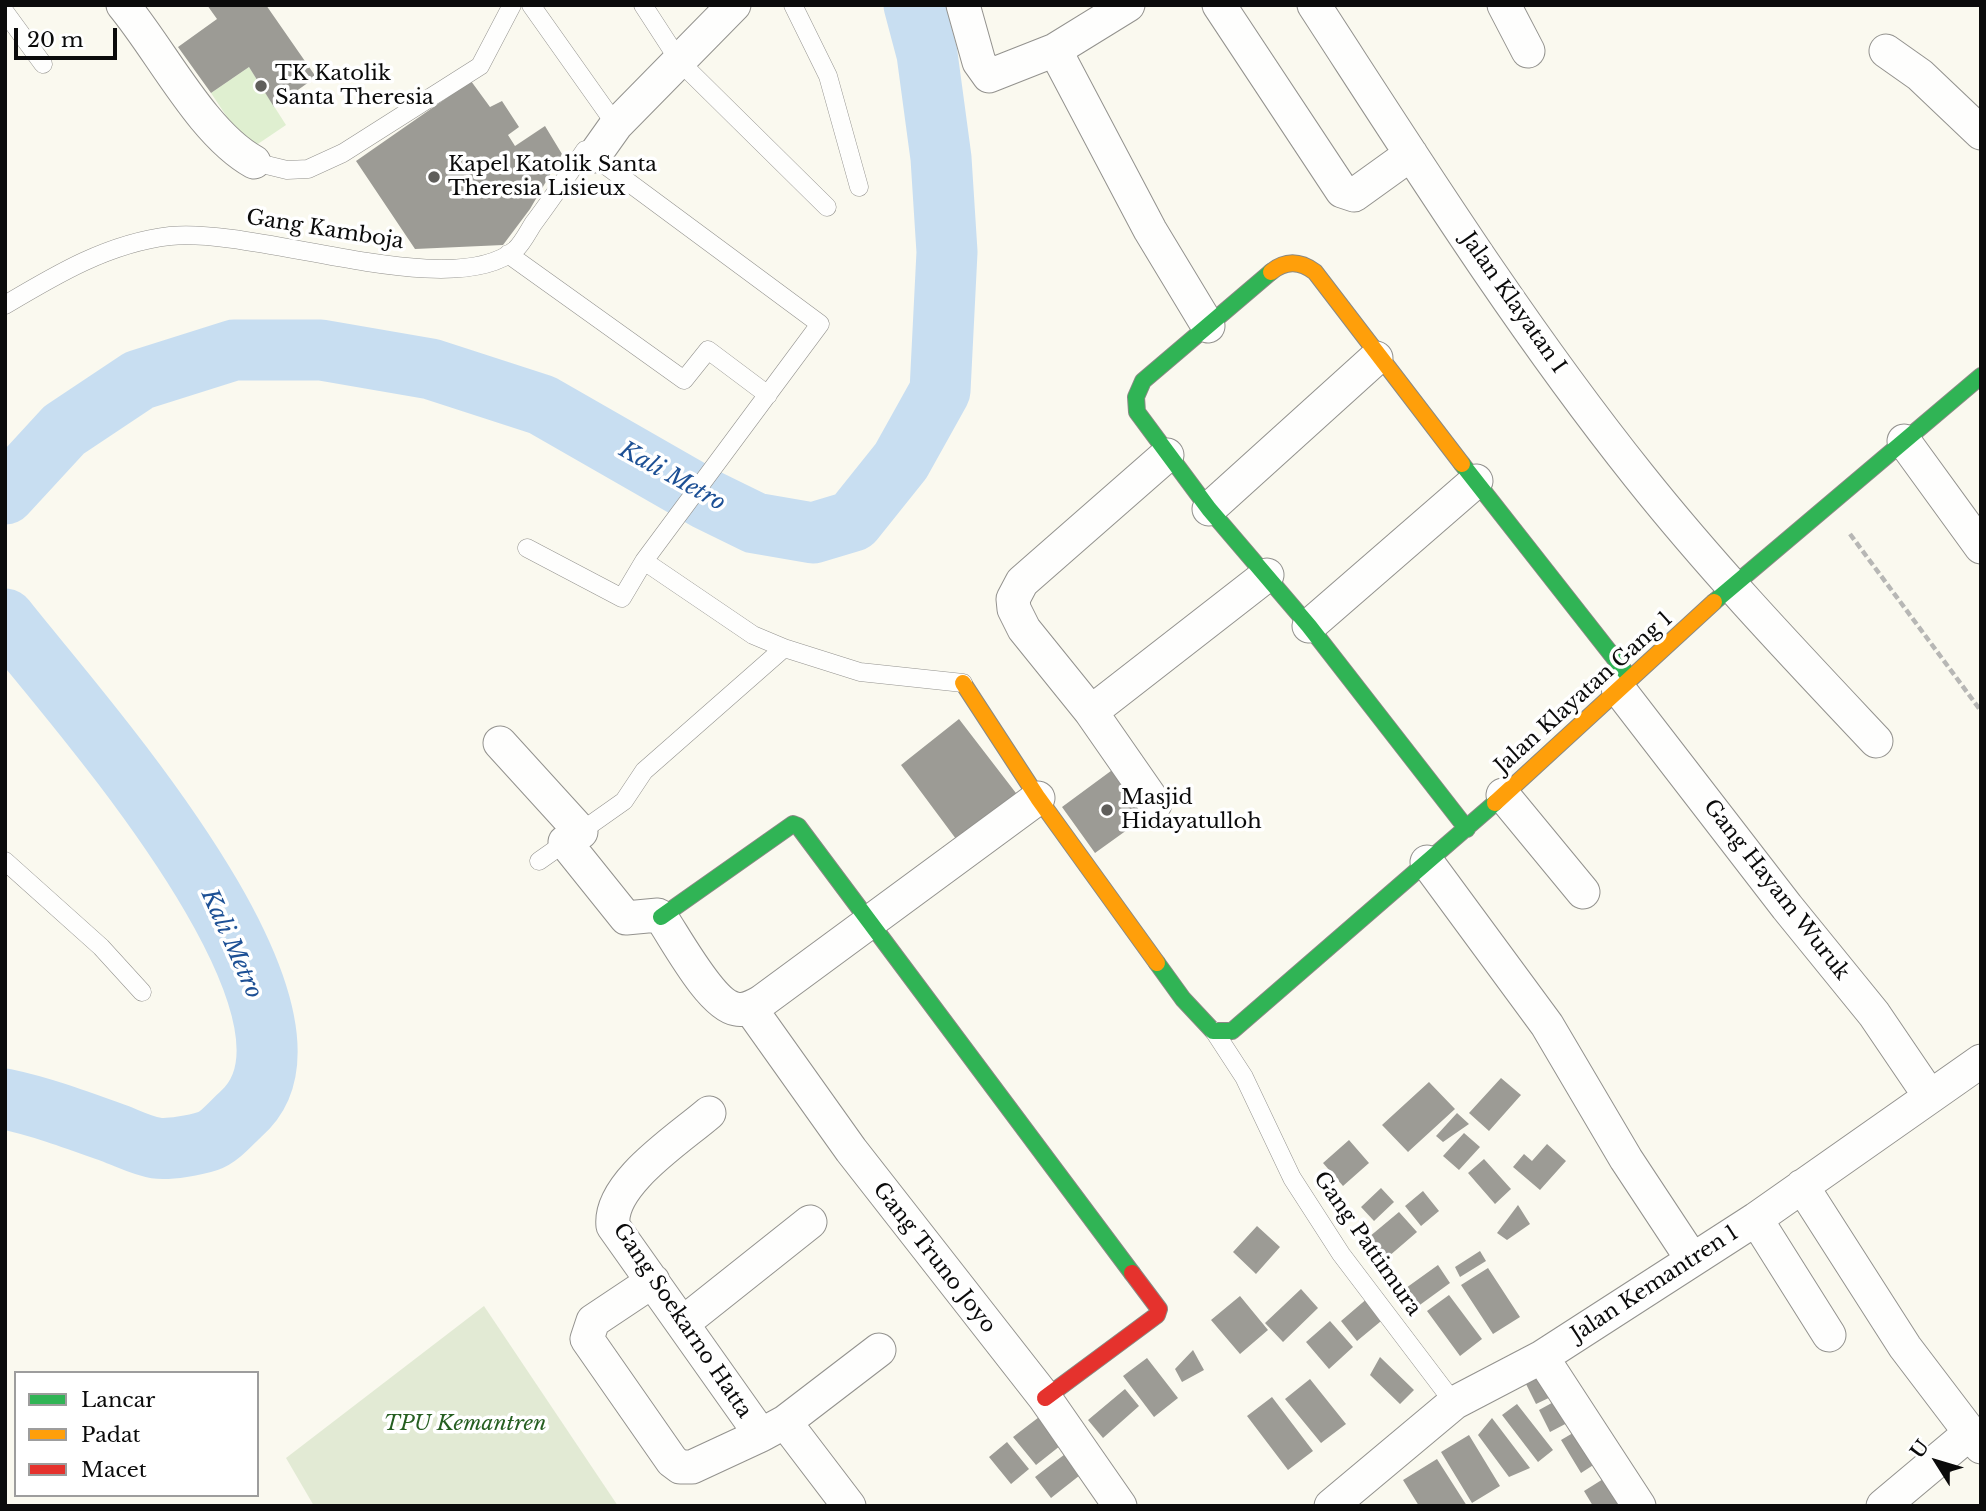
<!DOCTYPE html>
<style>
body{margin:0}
#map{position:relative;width:1986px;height:1511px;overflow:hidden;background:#faf9ef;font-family:"Libre Baskerville",serif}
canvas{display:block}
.frame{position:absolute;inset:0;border:7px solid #0b0b0b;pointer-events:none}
.legend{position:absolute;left:14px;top:1371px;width:245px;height:126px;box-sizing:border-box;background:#fff;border:2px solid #9d9d9d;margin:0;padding:9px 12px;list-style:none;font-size:21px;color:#0b0b0b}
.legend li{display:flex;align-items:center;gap:14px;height:35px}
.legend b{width:35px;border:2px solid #9d9d9d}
.north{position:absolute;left:1902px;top:1427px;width:70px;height:70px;-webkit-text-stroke:5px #fff;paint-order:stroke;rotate:307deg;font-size:19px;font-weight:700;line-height:28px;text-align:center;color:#0b0b0b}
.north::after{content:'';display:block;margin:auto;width:24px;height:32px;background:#0b0b0b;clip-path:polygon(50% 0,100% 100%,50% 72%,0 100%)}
.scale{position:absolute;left:14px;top:28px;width:103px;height:32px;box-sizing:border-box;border:4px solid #0b0b0b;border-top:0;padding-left:9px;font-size:21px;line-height:24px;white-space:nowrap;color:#0b0b0b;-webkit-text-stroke:5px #fff;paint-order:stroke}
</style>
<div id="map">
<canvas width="1986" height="1511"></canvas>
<div class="frame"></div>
<ul class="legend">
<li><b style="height:9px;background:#30b455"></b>Lancar</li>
<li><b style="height:9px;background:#ff9f0a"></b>Padat</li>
<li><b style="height:9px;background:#e5322d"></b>Macet</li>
</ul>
<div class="north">U</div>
<div class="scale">20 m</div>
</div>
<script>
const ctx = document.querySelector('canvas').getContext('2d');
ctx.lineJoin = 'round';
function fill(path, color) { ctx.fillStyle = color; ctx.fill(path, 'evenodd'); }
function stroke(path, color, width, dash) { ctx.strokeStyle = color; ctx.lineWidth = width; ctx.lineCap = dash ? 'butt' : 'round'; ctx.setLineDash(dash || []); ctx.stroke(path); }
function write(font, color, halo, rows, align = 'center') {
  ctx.font = font + ' "Libre Baskerville",serif'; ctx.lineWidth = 7; ctx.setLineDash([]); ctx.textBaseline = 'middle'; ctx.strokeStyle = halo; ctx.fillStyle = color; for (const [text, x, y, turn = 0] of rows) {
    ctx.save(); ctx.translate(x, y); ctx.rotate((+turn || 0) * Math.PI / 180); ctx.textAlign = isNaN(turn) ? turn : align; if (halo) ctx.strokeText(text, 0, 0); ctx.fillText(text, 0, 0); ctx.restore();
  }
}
fill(new Path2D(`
 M249 67 286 125 249 150 211 93Z`), '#dfefd0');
fill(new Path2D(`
 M484 1306 618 1506H314L286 1458Z`), '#e2ead4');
stroke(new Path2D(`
 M5 494 64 430 139 380 234 350H321L431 369 542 405 706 499 755 523 813 533 853 521 901 461 940 391 947 252 941 158 927 54 914 5
 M5 619C68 700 354 1015 241 1114 232 1122 220 1137 208 1141 196 1145 169 1150 156 1148 143 1146 129 1139 116 1134 80 1121 43 1107 5 1099`), '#c8def1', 61);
fill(new Path2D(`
 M207 5H266L316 77 274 107 249 67 211 93 178 47 217 19Z
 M471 81 490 107 502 101 519 127 508 135 515 146 545 126 562 154 530 209 503 245 415 249 356 161Z
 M959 719 1019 797 959 843 901 765Z
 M1119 765 1152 812 1095 853 1062 807Z
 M1501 1078 1521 1095 1489 1131 1469 1113Z
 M1429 1082 1455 1109 1408 1152 1382 1125Z
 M1457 1113 1469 1124 1443 1142 1436 1136Z
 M1464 1133 1480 1147 1459 1170 1443 1156Z
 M1349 1140 1369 1163 1343 1186 1323 1163Z
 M1547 1144 1566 1161 1540 1190 1513 1167 1524 1154 1532 1161Z
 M1484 1159 1511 1189 1495 1204 1468 1173Z
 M1381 1188 1394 1202 1374 1221 1361 1207Z
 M1423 1191 1439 1211 1421 1226 1405 1206Z
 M1518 1205 1530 1224 1507 1240 1497 1233Z
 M1399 1212 1417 1232 1381 1263 1363 1242Z
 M1257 1226 1280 1247 1256 1274 1233 1252Z
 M1480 1251 1486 1261 1460 1277 1455 1267Z
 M1438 1265 1450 1283 1417 1307 1399 1293Z
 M1488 1268 1520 1317 1493 1334 1461 1285Z
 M1301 1289 1318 1308 1283 1342 1265 1323Z
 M1449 1295 1482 1339 1460 1356 1427 1311Z
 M1240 1296 1268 1330 1240 1354 1211 1320Z
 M1369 1297 1386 1317 1357 1341 1341 1321Z
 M1330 1321 1353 1347 1329 1369 1306 1342Z
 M1193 1350 1204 1370 1182 1382 1175 1369Z
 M1380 1357 1414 1390 1400 1404 1370 1375Z
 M1147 1358 1178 1398 1154 1417 1123 1376Z
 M1546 1374 1555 1395 1536 1404 1526 1384Z
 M1310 1379 1346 1424 1321 1443 1285 1399Z
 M1125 1389 1139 1406 1103 1438 1088 1420Z
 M1272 1397 1313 1451 1288 1470 1247 1416Z
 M1559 1399 1571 1421 1550 1432 1539 1410Z
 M1517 1404 1553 1450 1538 1462 1502 1415Z
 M1043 1414 1065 1442 1036 1465 1013 1437Z
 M1492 1418 1530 1468 1509 1477 1478 1435Z
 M1578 1430 1598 1462 1581 1473 1561 1440Z
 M1469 1435 1500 1486 1472 1503 1441 1452Z
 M1007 1442 1029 1469 1011 1484 989 1457Z
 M1073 1448 1089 1468 1051 1498 1035 1477Z
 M1437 1459 1467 1506H1419L1403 1480Z
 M1608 1476 1627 1506H1593L1584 1491Z`), '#9c9b95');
const lane = new Path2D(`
 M531 5 616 125
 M643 5 680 62 827 207
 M793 5 828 76 859 187
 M5 12 43 64
 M254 162 287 170 308 169 343 153 480 66 512 5
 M508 254 684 380 708 350 768 395
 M5 305C57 274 109 243 170 236 259 227 450 303 515 250 522 244 528 232 533 224 551 200 568 175 585 150L820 324 644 561 622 598 527 548
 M644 561 753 635 784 648
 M5 861 101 947 142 992
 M539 861 624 801 644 771 784 648 860 672 963 683
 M1214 1031 1244 1077 1292 1178 1341 1254 1454 1403`);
const street = new Path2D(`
 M123 5C162 52 202 133 254 162
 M963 5 979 62 989 76 1055 50 1150 230 1208 326
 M1219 5 1342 191 1354 195 1411 154
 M1314 5C1418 165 1520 327 1639 476 1713 569 1795 655 1876 741
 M1504 5 1528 51
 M1055 50 1128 5
 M1886 51 1920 75 1981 133
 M594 156 616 125 734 5
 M1904 441 1981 547
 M1209 509 1376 358
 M1309 626 1476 481
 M1618 688 1787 907 1874 1014 1929 1095
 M1091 712 1267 575
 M500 743 581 832
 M1503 795 1583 892
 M1155 804 1091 712 1024 629 1014 609 1013 599 1022 582 1167 455
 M565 842 626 918 658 915 661 917C676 939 711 1005 736 1009 745 1011 754 1006 761 1002L1038 798
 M1427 862 1547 1025 1626 1159 1692 1259
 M750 1008 851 1150 1045 1398 1120 1506
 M709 1113C679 1139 608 1184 613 1226L761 1435 785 1422 849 1506
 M1802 1186 1905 1347 1981 1447
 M1756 1219 1829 1335
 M653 1281 593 1321 587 1339 672 1461 680 1467H692L761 1435
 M683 1323 810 1222
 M1542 1357 1639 1506
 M785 1422 879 1350
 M1331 1506 1454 1403 1542 1357 1756 1219 1981 1061
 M1883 1506 1970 1433`);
const fast = new Path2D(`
 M1271 272 1143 381 1136 397 1137 412 1209 509 1309 626 1467 829
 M1462 464 1630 678
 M1714 602 1981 376
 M661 917 793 824 798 826 1132 1273
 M1157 963 1183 999 1213 1031H1232L1495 803`);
const slow = new Path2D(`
 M1271 272C1286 260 1300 261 1315 272L1462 464
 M963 683 1038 798 1157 963
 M1495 803 1714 602`);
const jam = new Path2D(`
 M1045 1398 1157 1315 1159 1309 1132 1273`);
stroke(lane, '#93928e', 19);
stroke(street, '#93928e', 35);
stroke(fast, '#898984', 18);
stroke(slow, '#898984', 18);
stroke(jam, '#898984', 18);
stroke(new Path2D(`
 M1850 534 1981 711`), '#b7b7b5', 4.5, [7, 3.5]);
stroke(lane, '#fefefd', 18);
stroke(street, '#fefefd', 33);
stroke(fast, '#30b455', 16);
stroke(slow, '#ff9f0a', 16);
stroke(jam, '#e5322d', 16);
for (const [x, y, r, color] of [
 [261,86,7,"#5f5e5b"],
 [434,177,7,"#5f5e5b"],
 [1107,810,7,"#5f5e5b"]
]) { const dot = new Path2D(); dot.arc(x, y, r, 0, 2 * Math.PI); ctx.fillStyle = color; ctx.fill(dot); stroke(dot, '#fff', 2.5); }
write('21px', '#0b0b0b', '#fff', [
 ["TK Katolik",275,74],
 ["Santa Theresia",275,98],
 ["Kapel Katolik Santa",448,165],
 ["Theresia Lisieux",448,189],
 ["Masjid",1121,798],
 ["Hidayatulloh",1121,822]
], 'left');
write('21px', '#0b0b0b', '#fff', [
 ["Gang Kamboja",325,230,9],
 ["Jalan Klayatan I",1513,303,55],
 ["Jalan Klayatan Gang 1",1584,693,-42],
 ["Gang Hayam Wuruk",1776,890,52],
 ["Gang Pattimura",1367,1244,55],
 ["Gang Truno Joyo",934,1258,52],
 ["Jalan Kemantren 1",1655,1284,-33],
 ["Gang Soekarno Hatta",682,1321,56]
]);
write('italic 21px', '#255e20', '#fff', [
 ["TPU Kemantren",465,1424]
]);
write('italic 23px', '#1d5095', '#fff', [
 ["Kali Metro",672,477,29],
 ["Kali Metro",231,944,66]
]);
</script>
